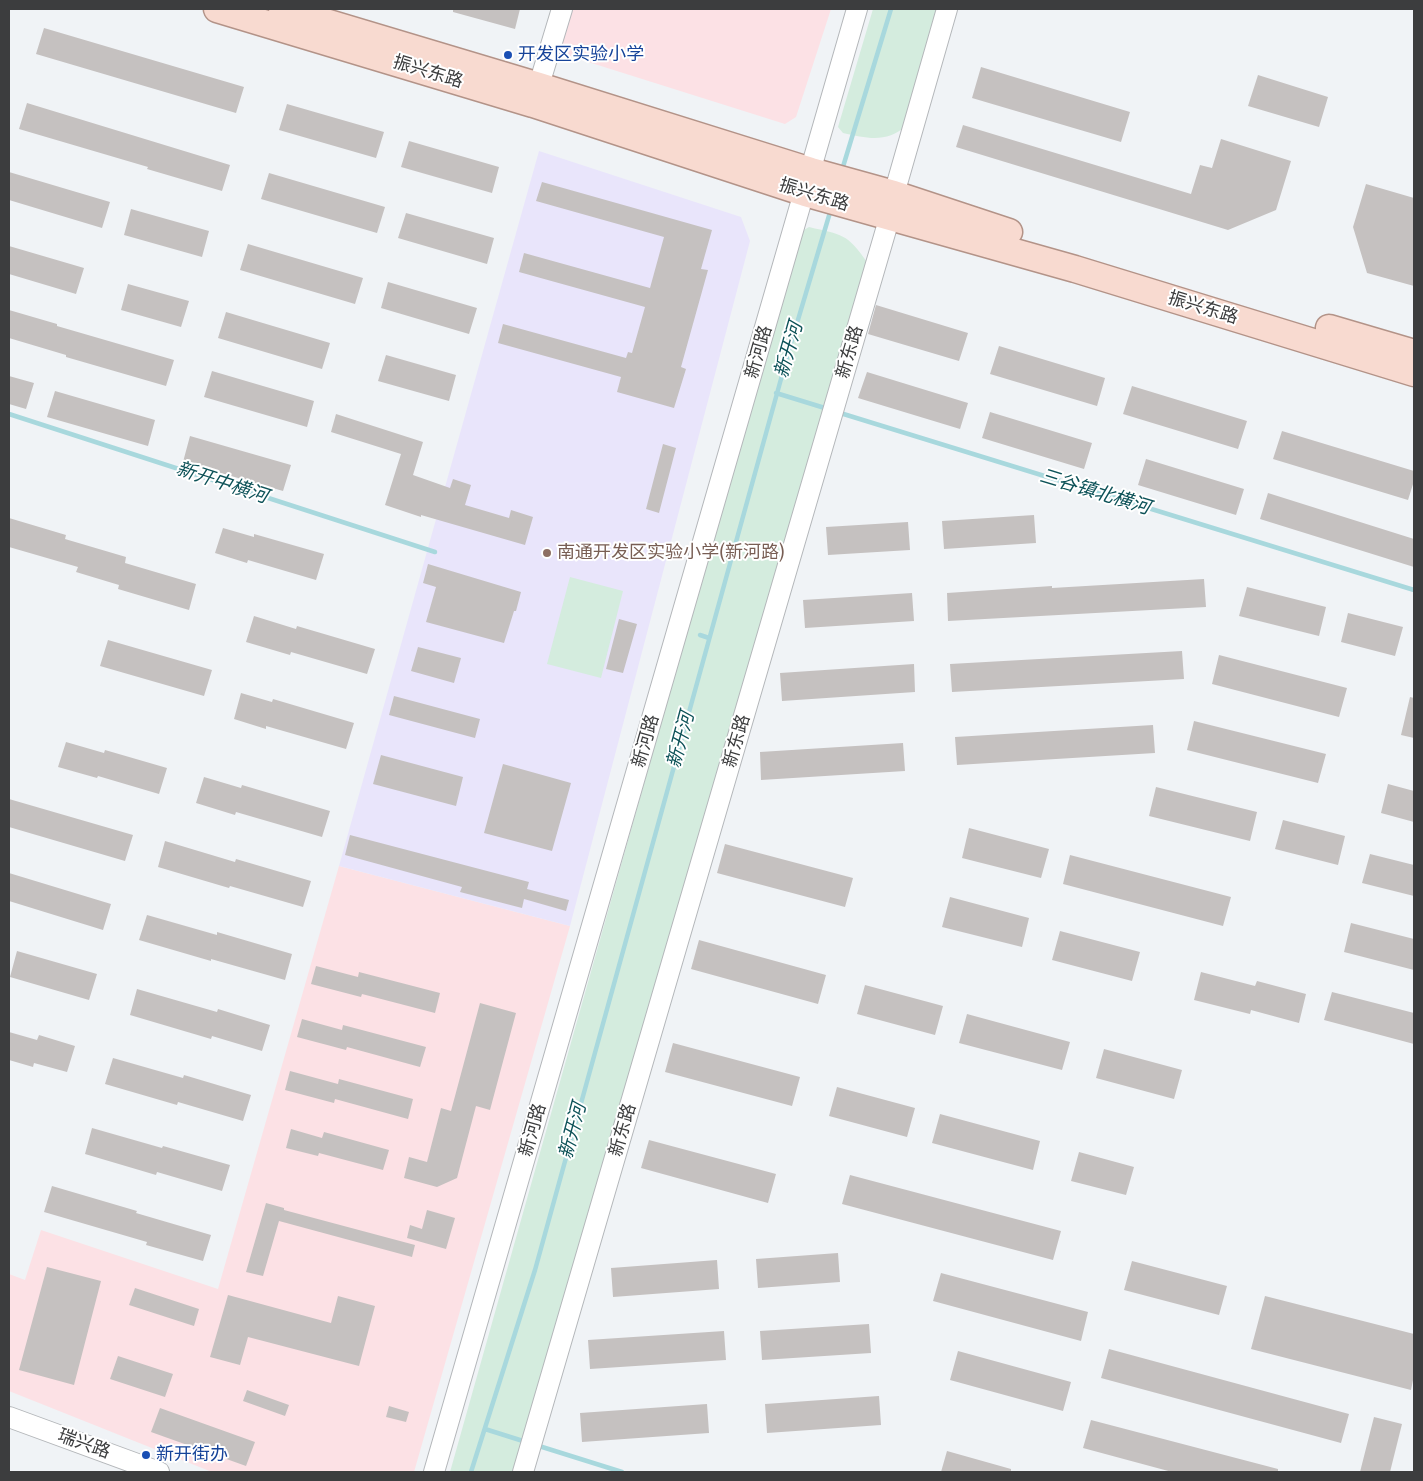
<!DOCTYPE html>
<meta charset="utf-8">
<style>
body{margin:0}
#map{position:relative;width:1423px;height:1481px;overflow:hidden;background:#f0f3f6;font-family:Literata,serif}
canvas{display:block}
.frame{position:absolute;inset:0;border:10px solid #3c3d3e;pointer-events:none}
</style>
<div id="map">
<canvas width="1423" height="1481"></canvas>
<div class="frame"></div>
</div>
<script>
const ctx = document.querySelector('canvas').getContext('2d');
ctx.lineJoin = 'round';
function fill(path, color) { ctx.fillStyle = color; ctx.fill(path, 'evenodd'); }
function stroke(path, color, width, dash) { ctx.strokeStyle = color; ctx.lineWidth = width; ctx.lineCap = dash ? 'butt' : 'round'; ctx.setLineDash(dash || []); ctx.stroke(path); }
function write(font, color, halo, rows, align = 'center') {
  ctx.font = font + ' Literata,"Noto Sans SC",serif'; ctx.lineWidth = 4; ctx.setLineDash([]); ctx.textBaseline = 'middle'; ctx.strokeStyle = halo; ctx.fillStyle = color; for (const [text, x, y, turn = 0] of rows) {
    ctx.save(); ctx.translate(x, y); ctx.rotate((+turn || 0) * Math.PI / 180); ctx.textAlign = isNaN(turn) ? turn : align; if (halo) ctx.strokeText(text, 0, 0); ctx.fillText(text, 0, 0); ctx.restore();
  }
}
fill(new Path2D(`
 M558 9H831L796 117 785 124 547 49Z
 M339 866 570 926 414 1472H212L9 1391V1274L25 1280 41 1230 218 1289Z`), '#fce1e5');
fill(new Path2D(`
 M539 151 741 217 750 241 570 926 339 866Z`), '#e9e5fb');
fill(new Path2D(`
 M873 9H940L907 125C886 144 867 138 843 133L838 127Z
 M809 227C842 235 847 233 867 262L513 1472H450L798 237 802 231Z
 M570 577 623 591 601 678 547 664Z`), '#d4ecde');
stroke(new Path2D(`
 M842 170 891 9
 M776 393 828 409
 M837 412 1414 590
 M9 414 435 552
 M700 635 709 638
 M485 1429 523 1441
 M539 1446 622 1472
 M471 1472 535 1270 789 350 831 209`), '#a8d8dd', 4.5);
fill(new Path2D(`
 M453 9H520L515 29 453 12Z
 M44 28 244 87 236 113 36 54Z
 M981 67 1130 112 1121 142 972 98Z
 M1258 75 1328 97 1319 127 1248 106Z
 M27 103 230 165 222 191 147 169 148 167 19 129Z
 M287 104 384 132 376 158 279 130Z
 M963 125 1191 194 1200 165 1212 168 1221 139 1291 161 1276 210 1228 230 956 147Z
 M409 141 499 167 492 193 401 167Z
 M9 172 110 202 102 228 9 200Z
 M269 173 385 207 377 233 261 199Z
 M542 182 712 230 701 269 708 270 681 367 686 369 674 408 617 392 621 377 498 343 503 324 626 358 628 352 632 353 645 307 519 272 524 253 650 288 664 237 536 201Z
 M1366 184 1414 198V286L1367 273 1353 227Z
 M131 209 209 231 202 257 124 235Z
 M406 213 494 238 487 264 398 238Z
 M248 244 363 278 355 304 240 270Z
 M9 246 84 268 76 294 9 274Z
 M388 282 477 308 469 334 381 308Z
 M128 284 189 301 181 327 121 310Z
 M876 305 968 333 959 361 868 334Z
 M9 310 57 324V326L174 360 166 386 66 357V355L9 338Z
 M226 312 330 343 322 369 218 338Z
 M999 346 1105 378 1097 406 990 374Z
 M386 355 456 375 449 401 378 381Z
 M212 371 314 401 307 427 204 397Z
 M867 372 968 403 960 429 858 398Z
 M9 376 34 383 26 409 9 404Z
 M1132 386 1247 421 1238 449 1123 414Z
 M55 391 155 420 148 446 47 417Z
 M990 412 1092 443 1084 469 982 438Z
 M336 414 423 442 413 475 450 488 453 479 471 485 465 505 509 518 511 510 533 517 525 545 421 515V517L385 505 401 454 331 432Z
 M1282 431 1414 471V481L1408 500 1273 459Z
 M190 436 291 465 283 491 183 462Z
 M663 444 676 448 659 513 646 509Z
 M1146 459 1244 489 1236 515 1138 485Z
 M1268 493 1414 539V567L1260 519Z
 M1034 515 1036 543 944 549 942 521Z
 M9 518 66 535 65 539 126 557 125 563 196 584 189 610 118 589 119 585 76 572 78 567 9 547Z
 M908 522 910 550 828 555 826 527Z
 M223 528 254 537V534L324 554 316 580 248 560 247 563 215 553Z
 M428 564 521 592 516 611H514L504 643 426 622 436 587 423 583Z
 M1204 579 1206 607 948 621 947 593 1052 586V588Z
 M1247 587 1326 607 1319 636 1239 616Z
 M912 593 914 621 805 628 803 600Z
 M1348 613 1403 627 1395 656 1341 642Z
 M254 616 296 629 297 626 375 649 367 674 291 652 290 655 246 642Z
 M619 619 637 624 623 673 606 669Z
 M108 640 212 670 204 696 100 666Z
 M418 647 461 658 454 683 411 671Z
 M1182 651 1184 679 952 692 950 664Z
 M1219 655 1347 688 1339 717 1212 684Z
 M914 664 915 692 782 701 780 673Z
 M241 693 272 702 273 699 354 723 346 749 266 726V729L234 719Z
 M394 696 480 719 475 738 389 715Z
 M1410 697 1414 698V738L1401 735Z
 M1194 721 1326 754 1318 783 1187 750Z
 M1153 725 1155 753 957 765 955 737Z
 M66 742 104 753 105 750 167 768 159 794 98 776 97 778 58 767Z
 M903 743 905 771 761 780 760 752Z
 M381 755 463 777 456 806 373 784Z
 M503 764 571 783 552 851 484 833Z
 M204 777 241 788 242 785 330 811 322 837 236 812 235 815 196 803Z
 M1388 784 1414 791V822L1381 813Z
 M1156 787 1257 812 1250 841 1149 816Z
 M9 799 133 835 125 861 9 827Z
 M1283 820 1345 836 1338 865 1275 849Z
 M969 828 1049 849 1041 878 962 858Z
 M350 835 529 882 527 889 569 900 566 911 524 899 522 908 460 892 462 887 345 855Z
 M165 841 235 862 236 859 311 881 303 907 230 886 229 888 158 867Z
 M725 844 853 878 845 907 717 873Z
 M1370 854 1414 865V896L1362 883Z
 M1070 855 1231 897 1223 926 1063 884Z
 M9 873 111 904 103 930 9 901Z
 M950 897 1029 918 1022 947 942 927Z
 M147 915 217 935V932L292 954 285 980 211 959V961L139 940Z
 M1351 923 1414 939V970L1344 952Z
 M1060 931 1140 952 1132 981 1052 960Z
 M699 940 826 975 818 1004 691 969Z
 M17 951 97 974 89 1000 10 977Z
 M316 966 358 977 359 972 440 993 435 1013 362 994 361 997 311 984Z
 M1201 972 1255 986 1257 981 1306 994 1299 1023 1251 1010 1250 1014 1194 1000Z
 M865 985 943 1006 935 1035 857 1014Z
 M137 989 217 1012 218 1009 270 1025 262 1051 212 1036 211 1039 130 1015Z
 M1332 992 1414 1013V1044L1324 1020Z
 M480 1003 516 1013 490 1110 476 1106 457 1178 437 1187 404 1178 409 1157 427 1162 441 1108 451 1111Z
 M967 1014 1070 1042 1062 1070 959 1043Z
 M302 1019 342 1030 343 1025 426 1047 420 1067 347 1047 346 1050 297 1037Z
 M9 1032 37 1040 39 1035 75 1046 67 1072 34 1063 33 1067 9 1060Z
 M673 1043 800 1077 792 1106 665 1072Z
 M1104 1049 1182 1070 1174 1099 1096 1078Z
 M113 1058 183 1078 184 1075 251 1095 243 1121 178 1102 177 1105 105 1084Z
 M290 1071 338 1084 339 1079 413 1099 408 1119 335 1099 334 1103 285 1090Z
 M837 1087 915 1108 907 1137 829 1116Z
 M940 1114 1040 1141 1033 1170 932 1143Z
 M92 1128 162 1148 163 1146 230 1165 222 1191 157 1172 156 1175 85 1154Z
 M291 1129 322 1138 324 1132 389 1150 383 1170 319 1153 318 1156 286 1148Z
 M649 1140 776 1174 768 1203 641 1168Z
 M1079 1152 1134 1167 1126 1195 1071 1181Z
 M850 1175 1061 1231 1053 1260 842 1204Z
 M52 1186 137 1211 136 1213 211 1235 203 1261 146 1245 147 1242 44 1212Z
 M266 1203 284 1208V1210L415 1245 412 1257 279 1221 263 1276 246 1272Z
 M427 1210 455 1218 446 1249 407 1238 410 1225 422 1229Z
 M838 1253 840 1282 758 1288 756 1259Z
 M717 1260 719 1289 613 1297 611 1268Z
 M1132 1261 1227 1286 1219 1315 1124 1290Z
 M47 1267 101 1281 74 1385 19 1370Z
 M941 1273 1088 1312 1081 1341 933 1301Z
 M135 1288 199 1309 194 1326 129 1305Z
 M228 1295 331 1323 338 1296 375 1306 359 1366 248 1337 240 1365 210 1357Z
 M1265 1296 1414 1334V1375L1411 1390 1251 1349Z
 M869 1324 871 1353 762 1360 760 1331Z
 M724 1331 726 1360 590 1369 588 1340Z
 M1109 1349 1349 1414 1341 1443 1101 1378Z
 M958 1351 1071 1382 1063 1411 950 1380Z
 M118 1356 173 1374 165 1397 110 1379Z
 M247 1390 289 1405 285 1416 243 1401Z
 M879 1396 881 1425 767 1433 765 1404Z
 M707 1404 709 1433 582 1442 580 1413Z
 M389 1406 409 1412 406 1422 386 1417Z
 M160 1408 255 1442 246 1466 151 1432Z
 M1374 1417 1402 1424 1390 1472H1360Z
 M1091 1420 1278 1469V1472H1172L1083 1448Z
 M947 1451 1011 1469V1472H941Z`), '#c5c1c0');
const minor = new Path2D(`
 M535 98 562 9
 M9 1417 159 1472
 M434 1472 857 9
 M523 1472 890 216 894 194 947 9`);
const major = new Path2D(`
 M217 9 533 104 805 193 1075 269 1414 373
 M282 9 539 86 811 171 894 194 1009 232
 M1329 328 1414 353`);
stroke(minor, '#b4b7ba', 22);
stroke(major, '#b39388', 29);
stroke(minor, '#fff', 20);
stroke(major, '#f8dad0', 26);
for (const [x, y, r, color] of [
 [508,55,5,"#1a4fb4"],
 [547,553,5,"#8d6e63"],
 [146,1455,5,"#1a4fb4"]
]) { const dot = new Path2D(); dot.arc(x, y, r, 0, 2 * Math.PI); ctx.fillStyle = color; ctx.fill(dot); stroke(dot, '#fff', 2); }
write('18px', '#164399', '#fff', [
 ["开发区实验小学",518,55],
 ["新开街办",156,1455]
], 'left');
write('18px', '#3c3d3e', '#fff', [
 ["振兴东路",428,72,17],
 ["振兴东路",814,195,17],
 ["振兴东路",1203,308,17],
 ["新河路",759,352,-74],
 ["新东路",850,352,-74],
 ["新河路",646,741,-74],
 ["新东路",737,741,-74],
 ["新河路",533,1130,-74],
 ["新东路",623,1130,-74],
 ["瑞兴路",84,1444,20]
]);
write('18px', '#785e54', '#fff', [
 ["南通开发区实验小学(新河路)",557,553]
], 'left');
write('italic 19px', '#0d5258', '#fff', [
 ["新开河",789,350,-74],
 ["新开中横河",222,483,18],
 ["三谷镇北横河",1095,492,17],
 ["新开河",681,740,-75],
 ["新开河",573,1131,-75]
]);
</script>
